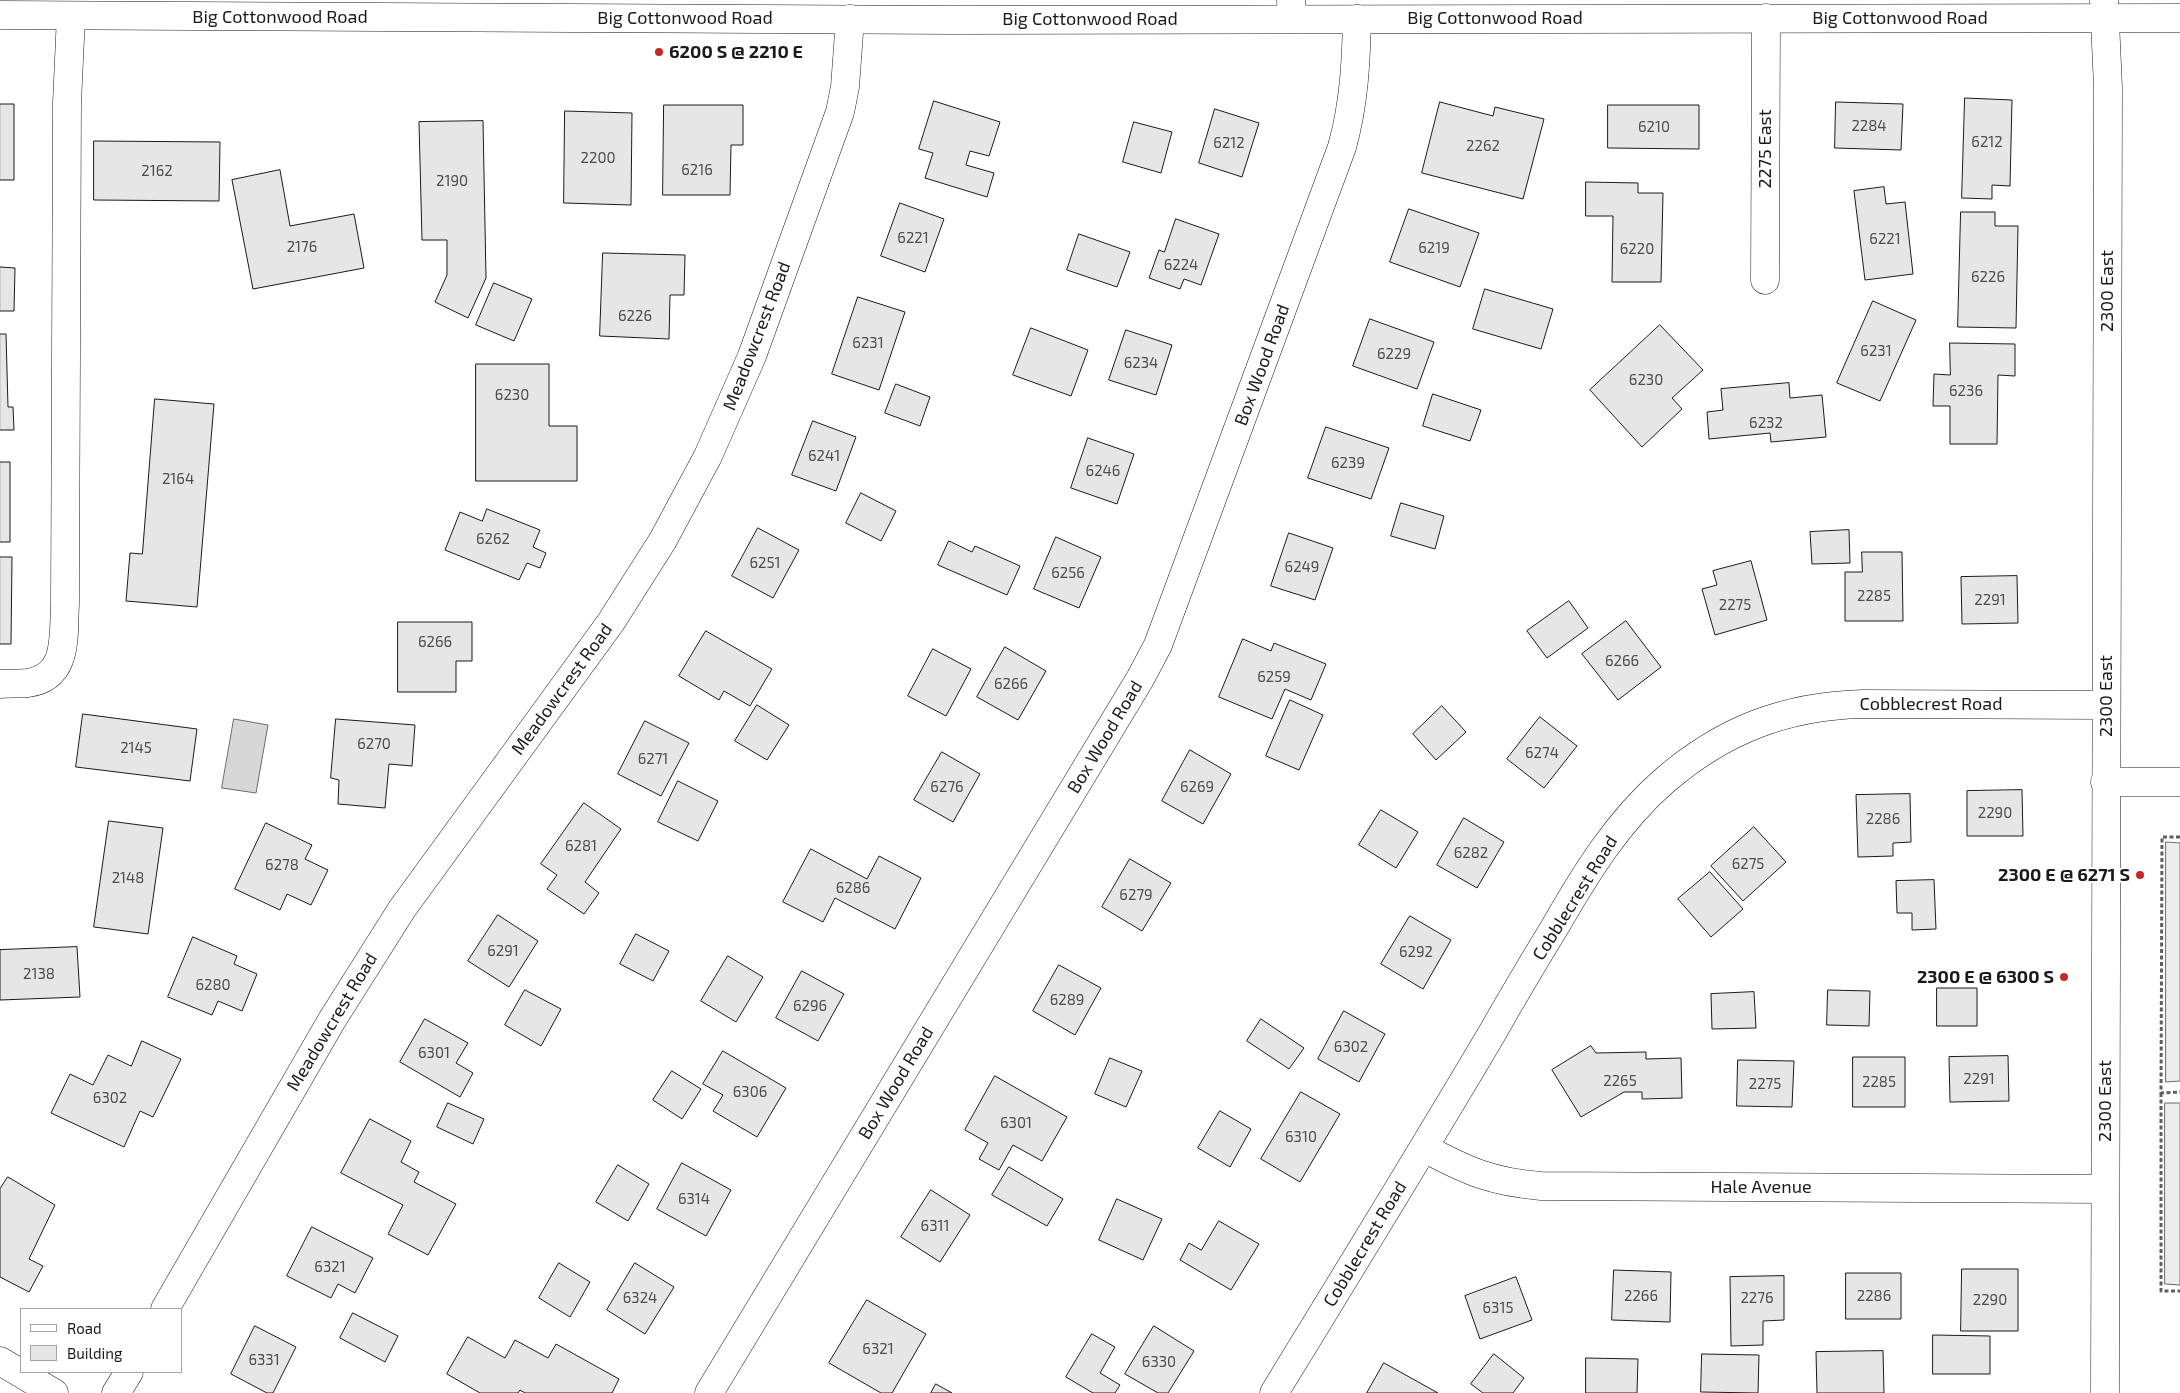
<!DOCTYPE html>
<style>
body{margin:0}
#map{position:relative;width:2180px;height:1393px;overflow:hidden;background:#fff;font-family:"Exo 2",sans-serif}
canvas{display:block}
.legend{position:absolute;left:20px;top:1308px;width:162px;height:65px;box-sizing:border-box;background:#fff;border:1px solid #a3a3a3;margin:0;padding:6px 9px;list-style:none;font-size:15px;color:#1a1a1a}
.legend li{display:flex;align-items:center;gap:10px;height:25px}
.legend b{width:25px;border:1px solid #a3a3a3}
</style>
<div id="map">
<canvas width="2180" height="1393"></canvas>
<ul class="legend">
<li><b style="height:6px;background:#fff"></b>Road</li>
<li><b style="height:14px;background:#e6e6e6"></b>Building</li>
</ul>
</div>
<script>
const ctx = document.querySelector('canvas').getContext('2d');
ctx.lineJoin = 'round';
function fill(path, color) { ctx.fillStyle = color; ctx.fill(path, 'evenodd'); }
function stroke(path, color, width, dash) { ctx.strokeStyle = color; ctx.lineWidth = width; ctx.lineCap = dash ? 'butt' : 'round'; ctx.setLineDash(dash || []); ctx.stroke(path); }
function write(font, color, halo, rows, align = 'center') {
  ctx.font = font + ' "Exo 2",sans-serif'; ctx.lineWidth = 4; ctx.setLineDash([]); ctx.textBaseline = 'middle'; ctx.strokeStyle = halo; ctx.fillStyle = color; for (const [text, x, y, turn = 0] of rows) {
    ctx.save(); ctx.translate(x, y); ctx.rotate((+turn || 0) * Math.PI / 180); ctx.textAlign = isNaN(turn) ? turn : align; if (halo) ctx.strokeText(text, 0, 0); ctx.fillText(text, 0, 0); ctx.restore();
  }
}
const built = new Path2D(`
 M2166 842 2180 843V1081L2166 1082Z
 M2165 1103H2180V1285L2165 1284Z`);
fill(built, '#ededed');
stroke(built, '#6a6a6a', 1);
const water = new Path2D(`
 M234 719 268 725 256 793 222 788Z`);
fill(water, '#d7d7d7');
stroke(water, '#6a6a6a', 1);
const building = new Path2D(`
 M1965 98 2012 100 2010 186 1992 185V199L1962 198Z
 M934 101 1000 122 989 156 970 151 966 165 994 173 987 197 925 178 933 153 919 149Z
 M1440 102 1493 116 1495 107 1544 119 1523 199 1422 173Z
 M1836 102 1903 104 1901 150 1835 148Z
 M0 104H14V180H0Z
 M664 105H743V145H731L730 195H663Z
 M1608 105H1699V149L1608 148Z
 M1215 109 1259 123 1242 177 1199 163Z
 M565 111 632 113 631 205 564 203Z
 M483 121 486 278 468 318 435 302 447 275V240H422L419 122Z
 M1134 122 1172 132 1161 173 1123 162Z
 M94 141 220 142 219 201 94 200Z
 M280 170 290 226 354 214 364 268 253 289 232 180Z
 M1586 182 1638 183V193H1663L1661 282H1612L1613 216H1586Z
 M1884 187 1886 204 1905 202 1913 274 1865 280 1854 191Z
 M900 203 944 219 925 272 881 256Z
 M1409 209 1479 233 1460 287 1390 262Z
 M1961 212H1995V226H2018L2016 328 1958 327Z
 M1176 219 1219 234 1201 285 1184 279 1180 289 1149 278 1159 250 1164 252Z
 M1079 234 1130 252 1117 287 1067 270Z
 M603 253 685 255 684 295H670L669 339 600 336Z
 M0 267 15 268 14 311H0Z
 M494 283 532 299 514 341 476 325Z
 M1485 289 1553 309 1541 349 1473 329Z
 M858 297 905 312 879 390 832 374Z
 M1873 301 1916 320 1880 401 1837 383Z
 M1370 319 1434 342 1417 389 1353 366Z
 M1660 325 1703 370 1672 398 1682 409 1642 447 1590 390Z
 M1031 328 1088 350 1071 396 1013 375Z
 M1126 330 1172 345 1156 395 1109 380Z
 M0 334H6L8 407H13L14 430H0Z
 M1950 343 2015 344V376L1998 375 1997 444H1950V406H1933L1934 374 1950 375Z
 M476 364H549V426H577V481H476Z
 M1789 383 1790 398 1822 395 1826 437 1771 442 1770 433 1709 439 1707 412 1723 410 1721 389Z
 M896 384 930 397 920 426 885 413Z
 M1433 394 1481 410 1470 441 1423 426Z
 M155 399 214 404 197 607 126 601 130 553 142 554Z
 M813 421 856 437 836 491 792 475Z
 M1326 427 1389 448 1371 499 1308 478Z
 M1088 438 1134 454 1117 504 1071 488Z
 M0 462H10V542H0Z
 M861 493 896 511 881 541 846 523Z
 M1401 503 1444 516 1435 549 1391 536Z
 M487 509 540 530 533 547 546 553 540 568 527 563 519 580 445 550 460 512 482 521Z
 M758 528 799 550 773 598 732 576Z
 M1849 530 1850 563 1812 564 1810 532Z
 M1289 533 1333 548 1315 600 1271 586Z
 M1056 537 1101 557 1079 608 1034 589Z
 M949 541 972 552 975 546 1020 566 1007 595 938 565Z
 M1862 552H1902L1903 621H1845V572H1862Z
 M0 557H12L11 644H0Z
 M1751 561 1767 620 1715 635 1702 589 1717 585 1713 571Z
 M2017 576 2018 623 1962 624 1961 577Z
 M1569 601 1588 628 1547 658 1527 631Z
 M1626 621 1661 667 1618 700 1582 654Z
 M398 622H472V661H456V692H398Z
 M706 631 772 669 750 706 724 691 719 700 679 676Z
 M1243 639 1271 651 1274 643 1326 664 1311 700 1285 689 1272 719 1219 697Z
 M1005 647 1046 671 1018 720 977 697Z
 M933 649 971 669 946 716 908 696Z
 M1290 700 1323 715 1299 770 1266 756Z
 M757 705 789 725 767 760 735 741Z
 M1442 706 1466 732 1436 760 1413 734Z
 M83 714 197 729 190 781 76 767Z
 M1540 717 1577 746 1544 788 1507 759Z
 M336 719 415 725 412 766 389 764 385 808 338 804 339 780 331 778Z
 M645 721 689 743 661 796 618 774Z
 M1190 750 1231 774 1203 824 1162 801Z
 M942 752 980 774 953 822 914 800Z
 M678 781 718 801 698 841 658 822Z
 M2022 790 2023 836H1967V791Z
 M1910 794 1911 842 1893 843V856L1858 857 1856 795Z
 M584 803 621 829 585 882 599 893 584 914 547 889 557 875 541 864Z
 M1381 810 1418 832 1396 868 1359 845Z
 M1464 818 1504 842 1477 888 1437 865Z
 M109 821 163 828 148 934 94 927Z
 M266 823 312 845 305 859 328 870 311 905 287 894 280 910 235 889Z
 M1754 827 1786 862 1743 901 1711 866Z
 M811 849 867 879 879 856 921 878 895 929 835 898 823 922 783 902Z
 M1130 859 1171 883 1142 931 1102 907Z
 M1710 872 1743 909 1711 937 1678 899Z
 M1934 880 1936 929 1912 930V913H1897L1896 881Z
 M498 915 538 941 509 987 468 961Z
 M1410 916 1451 940 1423 989 1381 964Z
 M636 934 669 951 653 981 620 964Z
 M193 937 237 956 234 964 257 974 242 1011 218 1001 212 1015 168 997Z
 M77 947 80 997 0 1000V950Z
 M728 956 763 977 736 1022 701 1001Z
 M1059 965 1101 988 1075 1035 1033 1011Z
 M802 971 844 994 818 1041 776 1018Z
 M1937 988H1977V1026H1937Z
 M525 990 561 1009 541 1046 505 1025Z
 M1828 990 1870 991 1869 1026 1827 1025Z
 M1754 992 1756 1028 1712 1029 1711 994Z
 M1344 1011 1385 1034 1359 1082 1318 1059Z
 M425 1019 468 1043 456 1063 473 1073 460 1097 400 1062Z
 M1261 1019 1304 1048 1289 1069 1247 1041Z
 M142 1041 181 1059 153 1117 140 1111 124 1147 51 1113 70 1074 93 1085 108 1055 131 1066Z
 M1591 1046 1596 1053 1646 1052V1059L1681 1058 1682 1098 1642 1099V1092H1624L1581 1117 1552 1070Z
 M723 1051 786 1088 757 1137 713 1111 723 1095 703 1084Z
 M2008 1056 2009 1101 1950 1102 1949 1057Z
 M1853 1057H1905V1107H1853Z
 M1110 1058 1142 1071 1126 1107 1095 1094Z
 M1738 1060 1794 1061 1792 1107 1737 1106Z
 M672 1071 701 1089 682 1119 653 1100Z
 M995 1076 1067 1117 1042 1161 1013 1145 999 1170 979 1159 988 1143 965 1130Z
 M1301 1092 1340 1114 1300 1182 1261 1159Z
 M448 1103 484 1119 473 1144 437 1127Z
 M1220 1111 1251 1129 1230 1167 1198 1148Z
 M370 1119 411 1141 401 1162 419 1172 414 1182 456 1204 428 1255 388 1234 403 1205 341 1173Z
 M682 1163 731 1190 706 1236 657 1209Z
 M618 1165 649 1184 628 1221 596 1202Z
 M1009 1167 1063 1199 1047 1226 992 1195Z
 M8 1177 55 1205 29 1259 43 1266 29 1292 0 1277V1189Z
 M931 1190 970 1215 940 1262 901 1237Z
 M1117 1199 1162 1219 1143 1260 1099 1240Z
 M1219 1221 1259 1244 1231 1290 1180 1260 1189 1243 1201 1250Z
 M312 1227 373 1258 355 1293 338 1284 331 1298 287 1276Z
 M559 1263 590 1282 570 1317 539 1298Z
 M635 1263 674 1287 645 1334 607 1310Z
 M1962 1269H2018V1331H1961Z
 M1614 1270 1671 1272 1670 1322 1612 1320Z
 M1846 1273H1901V1319H1846Z
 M1784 1276V1320L1763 1321V1345L1731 1346 1730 1277Z
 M1516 1277 1532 1320 1480 1339 1465 1296Z
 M867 1300 926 1334 892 1393H881L829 1363Z
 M353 1313 398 1336 385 1362 340 1338Z
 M255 1326 296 1347 273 1393H267L231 1374Z
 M1154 1326 1194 1351 1168 1393H1158L1125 1374Z
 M1092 1334 1115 1347 1100 1373 1120 1385 1115 1393H1093L1066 1377Z
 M1933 1335 1990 1336V1374H1933Z
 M468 1337 505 1358 515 1340 548 1358 556 1344 619 1379 612 1393H525L520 1390 518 1393H480L447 1374Z
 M1883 1351 1884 1393H1817L1816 1352Z
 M1494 1354 1524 1378 1513 1393H1483L1471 1384Z
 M1702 1354 1759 1355 1758 1393 1701 1392Z
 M1586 1358 1638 1359 1637 1393H1586Z
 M1384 1363 1438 1393H1367Z
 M936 1384 952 1393H931Z`);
fill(building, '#e6e6e6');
stroke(building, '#1a1a1a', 1);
const minor = new Path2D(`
 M1291 0 1292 19
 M2104 0 2108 87 2105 1393
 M1765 280 1766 18
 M0 684C9 683 19 684 28 683 69 677 63 636 65 604L67 103 71 16
 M2105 782H2180
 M1424 1148C1467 1171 1492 1182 1541 1186L2105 1189
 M165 1309 332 1020 402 909 611 622 663 540 708 456 752 356 840 112 845 87 850 19
 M0 1361 54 1393
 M116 1393 129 1372
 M709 1393 1140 679 1158 645 1342 147C1354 104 1356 63 1357 19
 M1274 1393C1347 1274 1420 1155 1491 1035 1512 998 1534 961 1556 925 1586 873 1618 821 1664 781 1723 730 1785 706 1863 704L2105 705`);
const major = new Path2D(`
 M0 15 951 20 2180 18`);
stroke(minor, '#1a1a1a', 29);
stroke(major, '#1a1a1a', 29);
stroke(new Path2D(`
 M2180 837H2162L2161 1093 2180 1092
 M2161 1093V1291H2180`), '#5f5f5f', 3, [4, 2.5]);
stroke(minor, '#fff', 28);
stroke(major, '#fff', 28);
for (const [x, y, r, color] of [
 [659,52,5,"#c62828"],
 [2140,875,5,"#c62828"],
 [2064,977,5,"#c62828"]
]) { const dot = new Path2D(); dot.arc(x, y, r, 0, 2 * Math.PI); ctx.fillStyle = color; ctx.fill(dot); stroke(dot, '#fff', 2); }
write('15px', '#4d4d4d', null, [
 ["2284",1869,126],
 ["6210",1654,127],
 ["6212",1987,142],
 ["6212",1229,143],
 ["2262",1483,146],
 ["2200",598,158],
 ["6216",697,170],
 ["2162",157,171],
 ["2190",452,181],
 ["6221",913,238],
 ["6221",1885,239],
 ["2176",302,247],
 ["6219",1434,248],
 ["6220",1637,249],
 ["6224",1181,265],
 ["6226",1988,277],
 ["6226",635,316],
 ["6231",868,343],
 ["6231",1876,351],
 ["6229",1394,354],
 ["6234",1141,363],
 ["6230",1646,380],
 ["6236",1966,391],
 ["6230",512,395],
 ["6232",1766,423],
 ["6241",824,456],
 ["6239",1348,463],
 ["6246",1103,471],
 ["2164",178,479],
 ["6262",493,539],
 ["6251",765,563],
 ["6249",1302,567],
 ["6256",1068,573],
 ["2285",1874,596],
 ["2291",1990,600],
 ["2275",1735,605],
 ["6266",435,642],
 ["6266",1622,661],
 ["6259",1274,677],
 ["6266",1011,684],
 ["6270",374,744],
 ["2145",136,748],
 ["6274",1542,753],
 ["6271",653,759],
 ["6276",947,787],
 ["6269",1197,787],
 ["2290",1995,813],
 ["2286",1883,819],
 ["6281",581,846],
 ["6282",1471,853],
 ["6275",1748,864],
 ["6278",282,865],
 ["2148",128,878],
 ["6286",853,888],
 ["6279",1136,895],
 ["6291",503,951],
 ["6292",1416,952],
 ["2138",39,974],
 ["6280",213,985],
 ["6289",1067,1000],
 ["6296",810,1006],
 ["6302",1351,1047],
 ["6301",434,1053],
 ["2291",1979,1079],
 ["2265",1620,1081],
 ["2285",1879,1082],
 ["2275",1765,1084],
 ["6306",750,1092],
 ["6302",110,1098],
 ["6301",1016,1123],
 ["6310",1301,1137],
 ["6314",694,1199],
 ["6311",935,1226],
 ["6321",330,1267],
 ["2266",1641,1296],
 ["2286",1874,1296],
 ["6324",640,1298],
 ["2276",1757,1298],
 ["2290",1990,1300],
 ["6315",1498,1308],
 ["6321",878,1349],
 ["6331",264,1360],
 ["6330",1159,1362]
]);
write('18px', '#1a1a1a', '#fff', [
 ["Big Cottonwood Road",280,17],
 ["Big Cottonwood Road",685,18],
 ["Big Cottonwood Road",1495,18],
 ["Big Cottonwood Road",1900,18],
 ["Big Cottonwood Road",1090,19],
 ["2275 East",1765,149,-90],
 ["2300 East",2107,291,-90],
 ["Meadowcrest Road",757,336,-69],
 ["Box Wood Road",1262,365,-70],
 ["Meadowcrest Road",562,689,-54],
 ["2300 East",2106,696,-90],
 ["Cobblecrest Road",1931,704],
 ["Box Wood Road",1105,737,-59],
 ["Cobblecrest Road",1575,898,-58],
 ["Meadowcrest Road",332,1022,-59],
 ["Box Wood Road",896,1083,-59],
 ["2300 East",2105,1101,-90],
 ["Hale Avenue",1761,1187],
 ["Cobblecrest Road",1365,1244,-59]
]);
write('bold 18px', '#1a1a1a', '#fff', [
 ["6200 S @ 2210 E",669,52,"left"],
 ["2300 E @ 6271 S",2130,875],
 ["2300 E @ 6300 S",2054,977]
], 'right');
</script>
